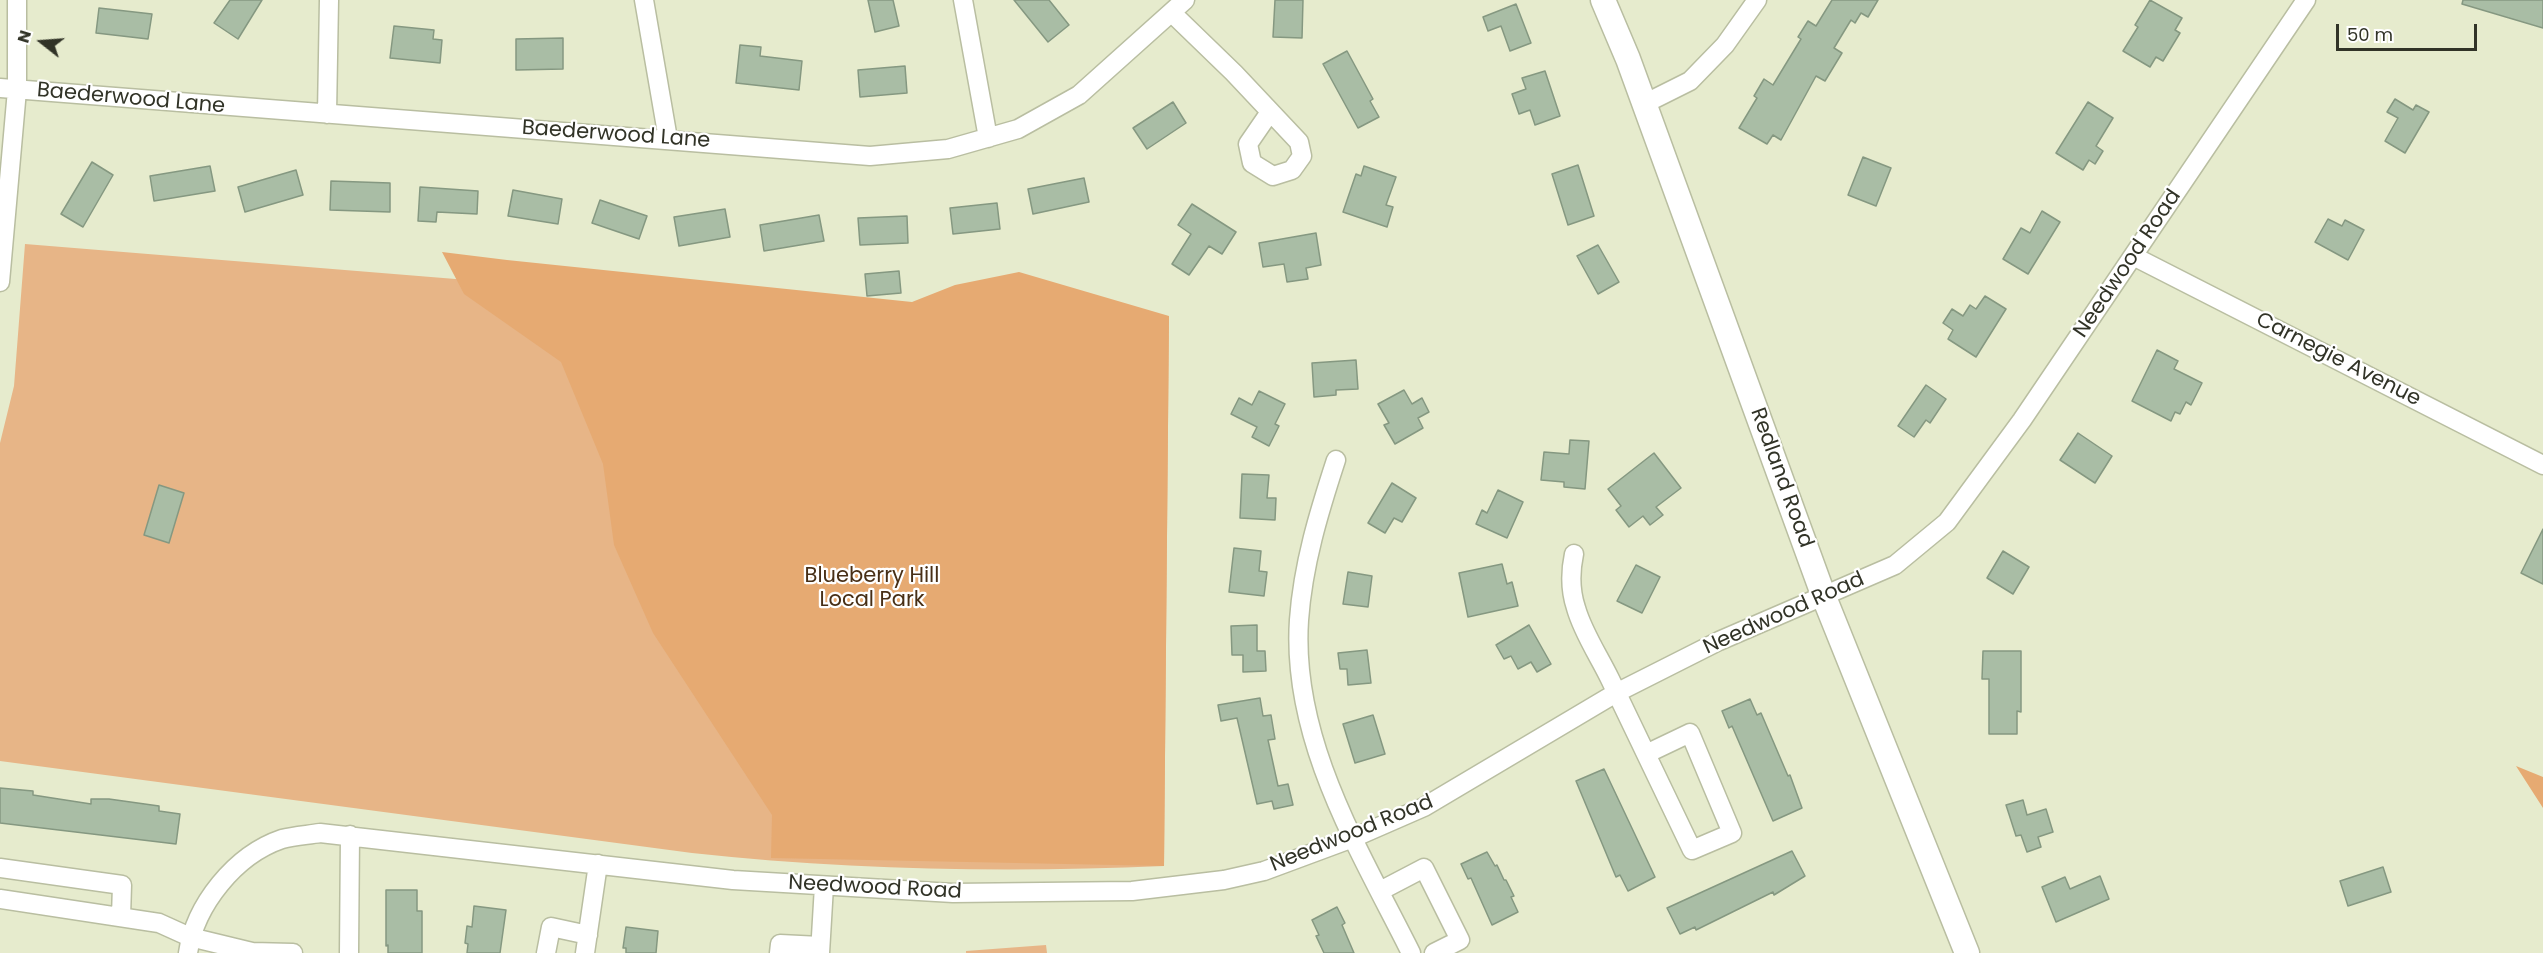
<!DOCTYPE html>
<style>
body{margin:0}
#map{position:relative;width:2543px;height:953px;overflow:hidden;background:#e6ebcd;font-family:Poppins,sans-serif}
canvas{display:block}
.north{position:absolute;left:12px;top:12px;width:60px;height:60px;-webkit-text-stroke:4px #fff;paint-order:stroke;rotate:287deg;font-size:16px;font-weight:700;line-height:24px;text-align:center;color:#313327}
.north::after{content:'';display:block;margin:auto;width:21px;height:27px;background:#313327;clip-path:polygon(50% 0,100% 100%,50% 72%,0 100%)}
.scale{position:absolute;left:2336px;top:24px;width:141px;height:27px;box-sizing:border-box;border:3px solid #313327;border-top:0;padding-left:8px;font-size:18px;line-height:21px;white-space:nowrap;color:#313327;-webkit-text-stroke:4px #fff;paint-order:stroke}
</style>
<div id="map">
<canvas width="2543" height="953"></canvas>
<div class="north">N</div>
<div class="scale">50 m</div>
</div>
<script>
const ctx = document.querySelector('canvas').getContext('2d');
ctx.lineJoin = 'round';
function fill(path, color) { ctx.fillStyle = color; ctx.fill(path, 'evenodd'); }
function stroke(path, color, width, dash) { ctx.strokeStyle = color; ctx.lineWidth = width; ctx.lineCap = dash ? 'butt' : 'round'; ctx.setLineDash(dash || []); ctx.stroke(path); }
function write(font, color, halo, rows, align = 'center') {
  ctx.font = font + ' Poppins,sans-serif'; ctx.lineWidth = 4.5; ctx.setLineDash([]); ctx.textBaseline = 'middle'; ctx.strokeStyle = halo; ctx.fillStyle = color; for (const [text, x, y, turn = 0] of rows) {
    ctx.save(); ctx.translate(x, y); ctx.rotate((+turn || 0) * Math.PI / 180); ctx.textAlign = isNaN(turn) ? turn : align; if (halo) ctx.strokeText(text, 0, 0); ctx.fillText(text, 0, 0); ctx.restore();
  }
}
fill(new Path2D(`
 M25 244 849 311 1169 316 1164 866C1006 873 849 870 692 853L0 761V443L14 386Z
 M1046 945 1047 953H966V951Z`), '#e7b587');
fill(new Path2D(`
 M442 252 507 260 912 302 955 285 1019 272 1169 316 1164 866 771 858 772 815 653 633 614 545 603 464 561 362 464 294Z
 M2516 766 2543 777V808Z`), '#e6aa72');
const building = new Path2D(`
 M230 0H262L238 39 214 23Z
 M868 0H893L899 26 875 32Z
 M1014 0H1049L1069 25 1048 42Z
 M1275 0H1303L1302 38 1273 37Z
 M1832 0H1878L1868 17 1861 13 1855 23 1851 20 1834 48 1842 53 1825 81 1816 76 1781 140 1773 135 1767 144 1739 128 1757 98 1754 96 1764 79 1773 85 1801 39 1798 37 1808 21 1816 26Z
 M2150 0 2182 18 2175 30 2180 33 2163 61 2156 57 2150 67 2123 51 2138 27 2135 25Z
 M2463 0H2543V28L2462 4Z
 M1516 4 1531 43 1510 51 1501 26 1488 31 1483 17Z
 M99 8 152 14 148 39 96 33Z
 M394 26 434 30 433 39 442 40 440 63 390 58Z
 M563 38V69L516 70V39Z
 M740 45 761 47 760 56 802 61 799 90 736 83Z
 M1347 51 1373 99 1370 101 1379 117 1358 128 1323 64Z
 M905 66 907 93 860 97 858 70Z
 M1545 71 1560 116 1535 125 1530 110 1519 114 1512 94 1526 89 1522 78Z
 M2395 99 2413 110 2416 105 2429 112 2405 153 2385 141 2398 118 2387 112Z
 M1173 102 1186 123 1147 149 1133 128Z
 M2088 102 2113 118 2096 146 2103 151 2095 164 2089 160 2083 170 2056 153Z
 M1863 157 1891 168 1876 206 1848 195Z
 M92 162 113 175 83 227 61 214Z
 M1578 165 1594 216 1568 225 1552 174Z
 M210 166 215 191 154 201 150 176Z
 M1364 166 1396 177 1386 205 1393 207 1387 227 1343 212 1356 174 1361 176Z
 M296 170 303 195 245 212 238 187Z
 M1084 178 1089 202 1033 214 1028 189Z
 M331 181 390 183V212L330 210Z
 M420 187 478 191 477 214 437 212 436 222 418 221Z
 M513 190 562 199 558 224 508 216Z
 M600 200 647 216 639 239 592 223Z
 M997 203 1000 229 953 234 950 208Z
 M1192 204 1236 232 1222 254 1209 246 1189 275 1172 264 1191 234 1178 225Z
 M725 209 730 237 679 246 674 217Z
 M2042 211 2060 222 2028 274 2003 259 2021 228 2030 233Z
 M819 215 824 241 764 251 760 225Z
 M907 216 908 243 860 245 858 218Z
 M2328 219 2342 226 2345 220 2364 230 2348 260 2315 242Z
 M1316 233 1321 265 1306 268 1308 279 1287 282 1284 264 1263 267 1259 243Z
 M1598 245 1619 282 1598 294 1577 256Z
 M899 271 901 293 867 296 865 274Z
 M1985 296 2006 309 1976 357 1948 339 1953 330 1943 323 1952 309 1963 316 1970 305 1976 309Z
 M2157 350 2178 361 2174 369 2202 383 2191 405 2186 402 2180 414 2175 412 2171 421 2132 401Z
 M1356 360 1358 389 1336 390V395L1314 397 1312 363Z
 M1926 385 1946 399 1930 423 1926 420 1914 437 1898 426Z
 M1404 390 1412 404 1422 398 1429 412 1418 418 1423 428 1395 444 1384 425 1389 423 1378 404Z
 M1259 391 1285 404 1275 424 1279 426 1269 446 1252 437 1257 427 1231 414 1239 398 1252 405Z
 M2078 433 2112 456 2095 483 2060 460Z
 M1570 440 1589 441 1585 489 1564 487V482L1541 480 1544 452 1569 454Z
 M1654 453 1681 488 1656 507 1663 515 1650 525 1643 516 1629 527 1616 510 1621 506 1608 489Z
 M1242 474 1269 475 1267 498H1276L1275 520 1240 518Z
 M1392 483 1416 498 1402 522 1394 518 1385 533 1368 523Z
 M159 485 184 493 169 543 144 535Z
 M1498 490 1523 502 1507 538 1476 524 1482 510 1487 513Z
 M2543 529V584L2521 573Z
 M1234 548 1261 551 1259 571 1267 572 1264 596 1229 592Z
 M2003 551 2029 567 2013 594 1987 578Z
 M1502 564 1507 584 1512 582 1518 606 1468 617 1459 573Z
 M1636 565 1660 577 1642 613 1617 601Z
 M1348 572 1372 576 1368 607 1343 604Z
 M1257 625V651H1265L1266 671 1243 672V655H1232L1231 626Z
 M1529 625 1551 664 1537 672 1531 662 1518 669 1511 656 1504 659 1496 645Z
 M1367 650 1371 683 1348 685 1347 669H1340L1338 653Z
 M1983 651H2021V712L2017 711V734H1989V679H1982Z
 M1260 698 1263 716 1271 715 1275 739 1268 740 1278 786 1288 784 1293 805 1274 809 1272 801 1257 804 1237 718 1221 721 1218 705Z
 M1750 699 1757 715 1761 713 1788 776 1790 775 1802 808 1773 821 1732 726 1729 728 1722 711Z
 M1373 715 1385 754 1355 763 1343 724Z
 M1604 769 1655 877 1628 891 1620 875 1616 877 1576 781Z
 M0 788 33 791V795L91 804V799H109L159 806V811L180 814 176 844 0 823Z
 M2023 800 2027 815 2046 809 2053 832 2038 837 2041 847 2027 852 2021 835 2016 836 2006 805Z
 M1792 851 1805 876 1774 895 1773 892 1696 930 1695 927 1680 934 1667 908Z
 M1487 852 1495 866 1497 865 1504 880H1506L1514 896 1511 897 1518 912 1492 925 1471 878 1468 879 1461 864Z
 M2383 867 2391 892 2348 906 2340 881Z
 M2100 876 2109 899 2056 922 2042 887 2065 877 2070 889Z
 M386 890H417V911H422V953H388V945L386 946Z
 M474 906 506 910 500 953H467L468 944 465 943 467 926 472 927Z
 M1337 907 1345 923 1342 925 1354 953H1324L1316 936 1319 935 1312 920Z
 M626 927 658 931 656 953H626V948H623Z`);
fill(building, '#a9bda5');
stroke(building, '#859881', 1.5);
const minor = new Path2D(`
 M644 0 668 139
 M963 0 988 138
 M1172 13 1234 73 1299 142 1302 156 1292 170 1273 176 1252 163 1248 144 1270 112
 M0 88 870 156 948 149 1018 129 1079 95 1185 0
 M1644 104 1690 81 1725 45 1757 0
 M327 114 329 0
 M2133 256 2543 465
 M0 282 17 90V0
 M1336 460C1319 512 1303 564 1299 620 1291 740 1359 849 1411 953
 M1574 554C1570 573 1570 590 1576 608 1583 633 1599 656 1610 679 1637 736 1665 793 1692 850L1732 833 1690 733 1646 754
 M0 868 122 885 121 917
 M1380 891 1424 868 1460 940 1434 953
 M0 899 159 923 190 937 252 952 293 953
 M188 953C195 905 235 855 282 839 294 836 308 835 320 833L733 880 953 893 1132 891 1224 880 1264 871 1353 838 1424 807 1616 693 1719 641 1895 565 1947 522 2022 420 2306 0
 M349 953 350 835
 M546 953 551 927 588 935
 M585 953 598 864
 M779 953 780 944 820 946
 M820 953 824 886`);
const major = new Path2D(`
 M1603 0 1628 59 1824 597 1967 953`);
stroke(minor, '#b9bea1', 21);
stroke(major, '#b9bea1', 27);
stroke(minor, '#fff', 18);
stroke(major, '#fff', 24);
write('21px', '#313327', '#fff', [
 ["Baederwood Lane",131,99,5],
 ["Baederwood Lane",616,135,4],
 ["Needwood Road",2128,264,-56],
 ["Carnegie Avenue",2338,360,27],
 ["Redland Road",1781,478,70],
 ["Needwood Road",1784,614,-24],
 ["Needwood Road",1352,834,-22],
 ["Needwood Road",875,888,3]
]);
write('21px', '#482f16', '#fff', [
 ["Blueberry Hill",872,577],
 ["Local Park",872,601]
]);
</script>
